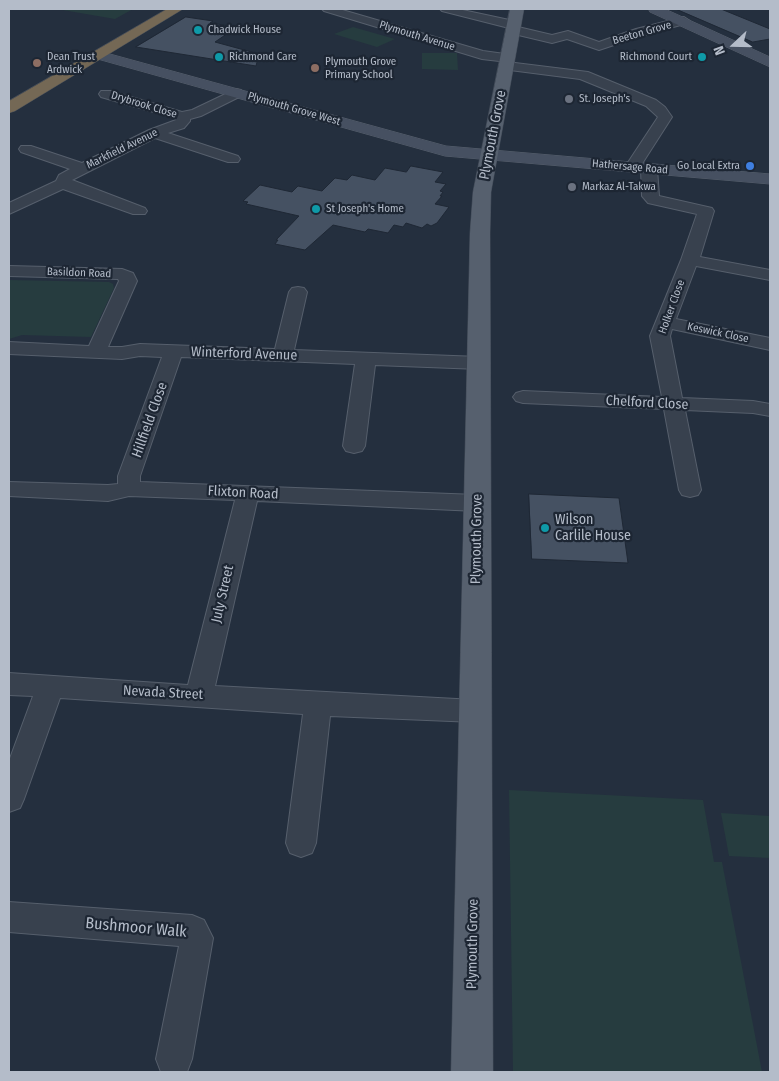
<!DOCTYPE html>
<style>
body{margin:0}
#map{position:relative;width:779px;height:1081px;overflow:hidden;background:#242f3e;font-family:"Fira Sans Condensed",sans-serif}
canvas{display:block}
.frame{position:absolute;inset:0;border:10px solid #b4bcc9;pointer-events:none}
.north{position:absolute;left:709px;top:20px;width:50px;height:50px;-webkit-text-stroke:4px #1d2633;paint-order:stroke;rotate:249deg;font-size:14px;font-weight:700;line-height:20px;text-align:center;color:#b4bcc9}
.north::after{content:'';display:block;margin:auto;width:18px;height:22px;background:#b4bcc9;clip-path:polygon(50% 0,100% 100%,50% 72%,0 100%)}
</style>
<div id="map">
<canvas width="779" height="1081"></canvas>
<div class="frame"></div>
<div class="north">N</div>
</div>
<script>
const ctx = document.querySelector('canvas').getContext('2d');
ctx.lineJoin = 'round';
function fill(path, color) { ctx.fillStyle = color; ctx.fill(path, 'evenodd'); }
function stroke(path, color, width, dash) { ctx.strokeStyle = color; ctx.lineWidth = width; ctx.lineCap = dash ? 'butt' : 'round'; ctx.setLineDash(dash || []); ctx.stroke(path); }
function write(font, color, halo, rows, align = 'center') {
  ctx.font = font + ' "Fira Sans Condensed",sans-serif'; ctx.lineWidth = 4.5; ctx.setLineDash([]); ctx.textBaseline = 'middle'; ctx.strokeStyle = halo; ctx.fillStyle = color; for (const [text, x, y, turn = 0] of rows) {
    ctx.save(); ctx.translate(x, y); ctx.rotate((+turn || 0) * Math.PI / 180); ctx.textAlign = isNaN(turn) ? turn : align; if (halo) ctx.strokeText(text, 0, 0); ctx.fillText(text, 0, 0); ctx.restore();
  }
}
fill(new Path2D(`
 M57 9H133L115 19Z
 M353 27 395 39 377 47 334 34Z
 M422 53H457L458 70 422 69Z
 M9 280 109 282 113 284 114 288 91 337 22 335 9 339Z
 M509 790 703 800 714 862H722L762 1072H767H513Z
 M721 813 770 816V858L729 856Z`), '#263c3f');
const building = new Path2D(`
 M676 9H721L770 29V39L753 42Z
 M186 17 213 21 210 23 237 27 215 42 259 54 256 66 136 47Z
 M411 166 443 172 435 182 446 184 440 191 443 192 440 196H442L435 204 449 207 437 223 431 226 427 224 422 228 406 223 403 227 394 225 388 233 368 229 365 232 333 225 305 250 275 244 278 240H276L299 216 246 204 248 202 243 201 260 185 292 192 298 186 322 191 335 178 347 180 352 175 375 180 385 168 406 172Z
 M529 494 619 498 628 563 532 559Z`);
fill(building, '#455162');
stroke(building, '#1f2835', 1);
const street = new Path2D(`
 M322 9H339L483 51 512 55 514 58 508 62 482 59 324 11Z
 M440 9H458L514 21 518 22 520 25 518 27 552 35 568 31 599 42 636 29 684 17 690 21 688 23 644 35 599 50 567 39 552 43 510 33 509 28 442 11Z
 M507 62 588 72 656 100 665 107 672 117 638 170H628L625 167 658 117 646 106 580 79 502 69 501 66Z
 M236 89 241 90 243 93 241 96 201 116 190 119V121L184 128 168 133 238 156 240 159 238 162H228L155 138 72 180 145 208 147 211 145 214H133L63 189 9 214V203L56 181 59 175 70 169 21 152 19 149 21 146H31L82 163 149 130 176 120 175 118 101 97 99 94 101 91H111L182 112 192 110Z
 M649 164 654 166 657 169 659 196 712 208 714 211 700 257 770 270V280L696 266 676 319 770 338V350L672 329 670 336 682 398 753 401 770 404V416L753 413 685 410 701 490 698 495 690 497 682 495 679 490 664 409 523 403 516 401 513 397 516 393 523 391 662 397 650 336 681 260 697 214 648 203 642 196 641 169 644 166Z
 M9 266 122 269 133 273 137 281 108 347H122L140 344 275 349 289 292 292 288 298 287 304 288 307 292 294 350 480 357 487 359 490 363 487 367 480 369 375 365 365 446 362 451 354 453 346 451 343 446 355 364 181 357 140 476V482L477 495 485 498 488 503 485 508 477 511 257 501 215 686 475 700 485 703 489 711 485 719 475 722 330 716 316 843 312 853 301 857 290 853 286 843 303 714 60 698 24 799 20 808 9 812V761L33 696 9 695V673L188 685 235 500 129 496 108 501 9 496V482L108 485 118 484V476L162 357 140 356 122 359 9 354V342L89 346 119 281 118 279 9 276Z
 M9 902 192 915 204 920 213 938 192 1059 187 1072H161L156 1059 179 946 9 932Z`);
const secondary = new Path2D(`
 M649 9H665L770 57V67L650 12Z
 M99 51 446 146 770 174V184L445 156 94 58 92 55 94 52Z`);
const primary = new Path2D(`
 M510 9H524L491 192 490 233 493 1072H451L470 233 473 192Z`);
const highway = new Path2D(`
 M167 9H183L15 111 9 113V101Z`);
stroke(street, '#565f6c', 2);
stroke(secondary, '#565f6c', 1);
stroke(primary, '#414a57', 1);
stroke(highway, '#434c59', 1);
fill(street, '#38414e');
fill(secondary, '#465061');
fill(primary, '#56606e');
fill(highway, '#746855');
for (const [x, y, r, color] of [
 [198,30,5,"#0f9aa8"],
 [219,57,5,"#0f9aa8"],
 [702,57,5,"#0f9aa8"],
 [37,63,5,"#8d6e63"],
 [315,68,5,"#8d6e63"],
 [569,99,5,"#6b7280"],
 [750,166,5,"#3f7fe0"],
 [572,187,5,"#6b7280"],
 [316,209,5,"#0f9aa8"],
 [545,528,5,"#0f9aa8"]
]) { const dot = new Path2D(); dot.arc(x, y, r, 0, 2 * Math.PI); ctx.fillStyle = color; ctx.fill(dot); stroke(dot, '#1d2633', 2); }
write('11px', '#b4bcc9', '#1d2633', [
 ["Chadwick House",208,30],
 ["Dean Trust",47,57],
 ["Ardwick",47,70],
 ["Richmond Care",229,57],
 ["Richmond Court",692,57,"right"],
 ["Plymouth Grove",325,62],
 ["Primary School",325,75],
 ["St. Joseph's",579,99],
 ["Go Local Extra",740,166,"right"],
 ["Markaz Al-Takwa",582,187],
 ["St Joseph's Home",326,209]
], 'left');
write('11px', '#b4bcc9', '#1d2633', [
 ["Beeton Grove",642,33,-16],
 ["Plymouth Avenue",417,36,17],
 ["Drybrook Close",144,105,17],
 ["Plymouth Grove West",294,109,16],
 ["Markfield Avenue",122,149,-26],
 ["Hathersage Road",630,167,5],
 ["Basildon Road",79,273,2],
 ["Holker Close",672,307,-70],
 ["Keswick Close",718,333,12]
]);
write('14px', '#b4bcc9', '#1d2633', [
 ["Plymouth Grove",493,135,-79],
 ["Winterford Avenue",244,354,2],
 ["Chelford Close",647,403,3],
 ["Hillfield Close",150,420,-70],
 ["Flixton Road",243,493,3],
 ["Plymouth Grove",477,539,-89],
 ["July Street",223,594,-77],
 ["Nevada Street",163,693,3],
 ["Plymouth Grove",473,944,-89]
]);
write('14px', '#b4bcc9', '#1d2633', [
 ["Wilson",555,520],
 ["Carlile House",555,536]
], 'left');
write('16px', '#b4bcc9', '#1d2633', [
 ["Bushmoor Walk",136,928,5]
]);
</script>
